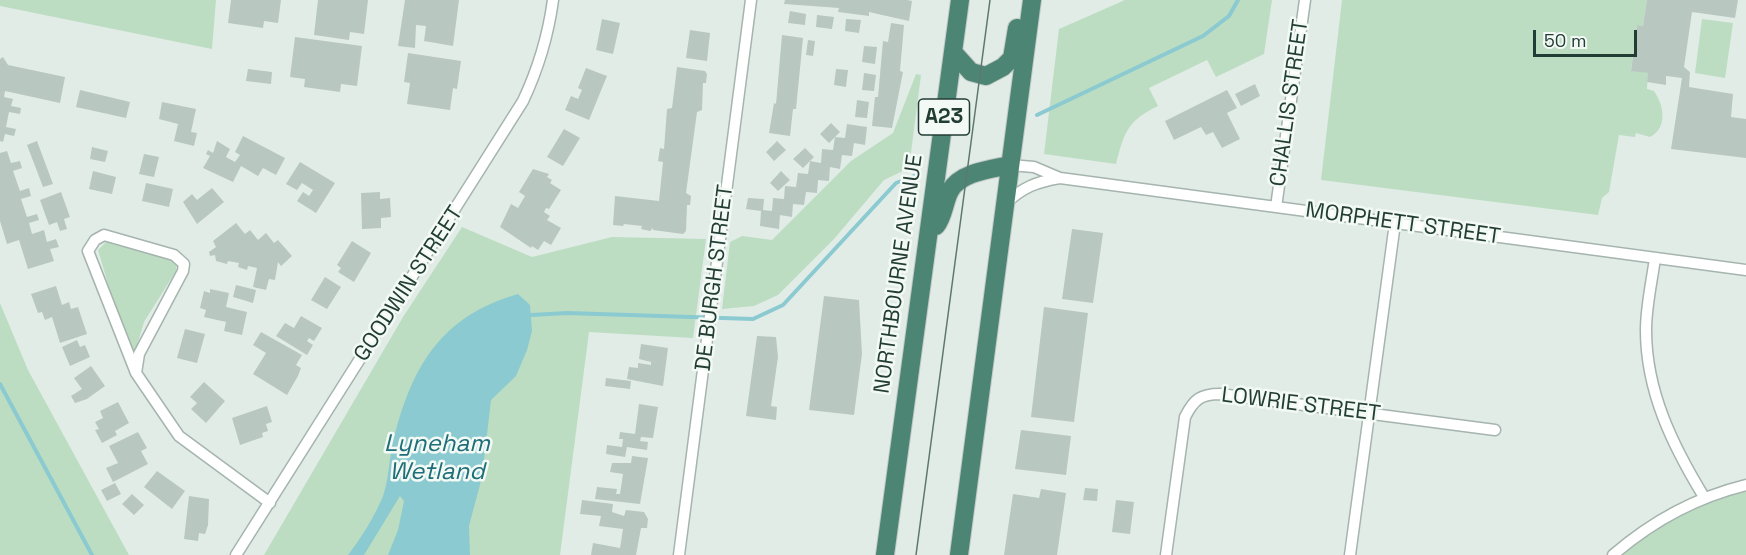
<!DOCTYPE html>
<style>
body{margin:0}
#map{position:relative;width:1746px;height:555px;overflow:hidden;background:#e2ece7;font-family:"Space Grotesk",sans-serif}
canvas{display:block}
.scale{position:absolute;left:1533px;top:30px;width:104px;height:27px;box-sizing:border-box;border:3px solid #223d34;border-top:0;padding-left:8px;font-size:18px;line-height:21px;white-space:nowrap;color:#223d34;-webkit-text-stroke:4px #f3f9f5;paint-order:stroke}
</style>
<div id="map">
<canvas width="1746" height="555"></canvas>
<div class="scale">50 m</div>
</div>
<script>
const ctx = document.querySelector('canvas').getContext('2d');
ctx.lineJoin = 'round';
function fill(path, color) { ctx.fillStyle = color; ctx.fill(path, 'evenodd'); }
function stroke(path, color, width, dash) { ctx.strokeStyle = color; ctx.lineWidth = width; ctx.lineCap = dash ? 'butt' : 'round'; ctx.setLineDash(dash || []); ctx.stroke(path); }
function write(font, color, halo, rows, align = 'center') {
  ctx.font = font + ' "Space Grotesk",sans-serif'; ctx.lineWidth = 5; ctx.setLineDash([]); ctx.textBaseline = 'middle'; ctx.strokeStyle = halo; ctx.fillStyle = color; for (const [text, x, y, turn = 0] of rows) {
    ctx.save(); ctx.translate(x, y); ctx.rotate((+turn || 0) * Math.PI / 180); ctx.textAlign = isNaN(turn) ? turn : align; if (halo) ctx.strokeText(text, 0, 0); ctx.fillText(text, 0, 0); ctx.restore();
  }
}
fill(new Path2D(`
 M0 0H216L212 49 0 6Z
 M1125 0H1272L1264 54 1216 77 1207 60 1149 88 1158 106C1127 121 1124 133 1116 164L1044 154 1059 29Z
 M1342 0H1647L1643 26 1637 25 1631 70 1648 73 1647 89 1654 91C1664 105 1668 128 1650 137L1636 133 1635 137 1619 135 1609 192 1602 198 1598 215 1321 180Z
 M1702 19 1733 23 1725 78 1695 73Z
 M916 74 921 75 909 168 884 180 834 239 778 295 754 306 722 309 730 242 742 236 772 240 851 161 893 133Z
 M462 227 532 257 612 237 706 239 693 338 589 332 560 555H264L403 317Z
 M106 242 173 256 177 263 176 271 144 322 134 356 123 335 98 250Z
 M0 303 28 370 129 555H0Z
 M1746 485V555H1613L1663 519Z`), '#bcddc2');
fill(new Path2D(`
 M518 294 530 305 532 331 527 350 516 376 491 400 482 477 469 526 470 555H388L398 530 404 501 400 496 364 555H348C361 538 375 516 383 496 389 479 389 459 393 442 411 368 440 316 518 294Z`), '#8bcad0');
stroke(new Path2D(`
 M1037 115 1203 36 1229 16 1238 0
 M531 315 567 313 753 319 783 305 896 183 914 176
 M0 384 92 555`), '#8bcad0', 4);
fill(new Path2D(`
 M231 0H281L278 23 264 21 263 28 228 23Z
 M318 0H368L364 34 350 32 349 40 314 35Z
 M405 0H459L453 46 424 41 426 26 416 25 415 48 398 46Z
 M785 0H907L912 1 909 21 869 12V16L838 12 839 8 784 4Z
 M1647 0H1738L1735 18 1692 12 1684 67 1690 72 1689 87 1733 94 1731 117 1746 119V158L1671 149 1682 78 1666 76V85L1647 82 1648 73 1631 71 1637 25 1643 26Z
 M790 11 806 14 805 25 788 23Z
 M817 15 834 17 832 29 816 27Z
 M602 19 620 23 613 54 596 50Z
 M846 19 861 20 859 33 845 31Z
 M891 23 904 25 900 71 903 72 892 128 872 126 875 97H878L883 41 888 42Z
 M690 30 710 33 707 61 686 58Z
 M782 35 803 38 796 109H793L790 136 769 133 774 103 776 104Z
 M295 37 362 46 357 86 341 84 340 92 304 87 305 79 290 77Z
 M808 40 815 41 813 56 806 55Z
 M864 46 877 47 875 64 862 62Z
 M408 53 461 61 457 89 453 88 450 110 407 104 410 83 404 82Z
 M3 57 8 65 65 77 60 103 5 91 4 97 13 99 11 106 21 108 20 114 9 112 6 127 16 129 14 136 5 134 3 142 0 141V59Z
 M677 67 705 71 707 74 706 83H703L702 110 697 112 686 193 691 196 690 205H687L686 231 683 234 653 230V228L650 231 641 229 642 226 624 224 623 226 613 225 615 196 659 201 663 162 658 161 660 148 664 149 667 109 672 108Z
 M586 68 607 76 589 120 565 110 571 96 578 99 582 90 578 88Z
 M248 69 272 72 271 84 246 81Z
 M836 69 848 70 846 87 834 85Z
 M864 73 876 75 874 91 862 90Z
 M1255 84 1260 96 1241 106 1235 94Z
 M80 90 130 102 126 118 76 107Z
 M1227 90 1237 108 1227 113 1240 139 1222 148 1213 132 1206 135 1201 127 1174 140 1165 121Z
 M857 100 869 102 867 118 855 117Z
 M162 102 196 109 191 132 197 133 194 146 174 141 178 124 159 119Z
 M831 123 840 132 829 143 820 134Z
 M847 124 867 127 865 145 854 143 852 156 842 155 840 169 830 167 829 181 818 180 817 193 806 192 804 205 793 204 792 217 780 215 779 229 760 226 761 211 746 209 748 198 764 199 763 210 772 211 773 198 784 199 785 186 796 187 798 173 808 174 810 161 821 163 822 149 833 150 835 137 845 138Z
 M564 129 580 138 563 166 547 157Z
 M243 136 285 158 276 175 263 168 258 176 241 166 233 182 203 168 210 156 206 154 208 150 213 153 217 141 230 149 226 157 235 162 240 155 235 152Z
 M37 141 53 184 43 187 27 145Z
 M777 141 786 150 774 161 766 152Z
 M92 147 108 151 105 162 90 159Z
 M805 148 814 157 803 168 793 159Z
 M7 151 11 163 20 161 22 168 13 171 20 191 29 188 31 196 21 199 27 217 37 214 39 220 29 223 32 234 44 230 47 242 56 239 59 247 50 249 54 261 28 269 19 240 7 244 0 221V153Z
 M144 154 159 157 154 177 139 174Z
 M300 162 335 183 316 213 297 201 303 192 309 196 313 190 302 183 297 190 286 184Z
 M533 169 549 174 547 177 552 180 550 183 561 190 549 209 546 208 544 212 550 216 547 220 561 228 551 245 544 241 538 250 532 246 531 248 500 227 511 204 518 208 525 196 519 192Z
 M93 171 116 177 112 194 89 189Z
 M781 171 790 180 778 191 770 183Z
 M146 183 173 189 169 207 142 201Z
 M212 188 224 202 197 224 183 202 192 194 197 200Z
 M61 192 70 217 64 219 67 229 60 231 57 222 49 225 40 200Z
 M380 192V199L390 198 391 217 381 218V228L362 229 361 193Z
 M236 223 245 234 250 230 258 240 266 233 274 243 278 240 292 256 281 266 278 262 275 280 269 279 266 290 253 287 257 268 248 266 247 270 238 267 239 263 228 261 227 264 216 261 215 255 210 256 209 252 216 247 213 241Z
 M1072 229 1103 233 1093 303 1062 299Z
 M352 241 371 253 354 282 338 272 341 268 337 265Z
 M325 277 341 287 327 309 311 300Z
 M236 285 256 290 253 303 233 297Z
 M56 286 62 305 69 302 71 309 78 307 87 334 60 343 52 317 45 320 42 312 38 313 31 294Z
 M210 289 229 293 226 307 247 312 242 335 224 331 226 322 204 317 206 310 200 308 204 291 210 293Z
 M824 296 859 300 862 354 854 415 809 410Z
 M1044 307 1088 313 1074 422 1031 417Z
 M301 316 322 328 314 341 309 338 307 341 313 345 307 355 276 336 285 323 294 328Z
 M185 329 205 334 197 363 177 358Z
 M261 332 302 355 296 365 301 368 298 376 287 395 253 374 266 353 253 345Z
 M757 336 776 337 778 357 771 406 777 407 776 420 746 416Z
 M77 340 80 347 85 345 90 357 70 366 62 347Z
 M641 344 668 348 663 386 627 379 629 367 638 368V363L651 365V362L639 359Z
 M91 366 105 386 87 399 75 403 71 396 82 389 74 378Z
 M606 378 631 381 630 389 605 386Z
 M204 382 225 401 206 423 191 409 197 403 190 397Z
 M118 402 129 423 115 431 117 435 102 443 95 430 99 429 95 422 103 418 100 411Z
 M639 404 658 407 653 438 641 437 640 441 648 442 647 450 627 447 625 457 606 454 607 445 622 447 623 439H619L620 432 635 434Z
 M267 406 272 422 266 424 268 431 262 433 263 437 240 445 232 418Z
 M1021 430 1071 436 1066 475 1015 469Z
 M138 432 147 448 141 451 148 464 113 482 106 468 118 463 109 446Z
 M632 456 648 458 640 504 595 499 597 487 617 489 616 494H620L623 474 610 472 612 463H631Z
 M157 471 185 491 172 509 144 487Z
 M115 483 121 494 107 501 101 490Z
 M1085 488 1098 489 1097 501 1083 500Z
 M1041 489 1066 493 1057 555H1004L1013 494 1039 498Z
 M132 494 144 505 134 515 122 504Z
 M189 496 209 499 208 525 205 534 199 533 198 541 184 539Z
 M582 500 613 504 612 512 624 516 626 510 644 512 648 519 647 528H641L636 555H591L593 543 620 548 623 529 599 526 601 516 580 514Z
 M1116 500 1134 502 1130 534 1112 532Z`), '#b8c7c0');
const minor = new Path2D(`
 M1010 165 1034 167 1060 178 1746 270
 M1005 204C1023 187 1036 182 1060 178
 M1276 207 1305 0
 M1655 258C1652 281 1646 306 1646 330 1646 392 1673 446 1704 497
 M136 373 139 354 183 271 184 264 174 255 104 235 95 240 88 251 136 373 179 436 270 503
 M236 555 523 101C539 67 548 37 553 0
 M679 555 751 0
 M1166 555 1185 417C1194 399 1201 394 1220 394L1495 430
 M1350 555 1395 223
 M1613 555C1651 522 1697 497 1746 485`);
const trunk = new Path2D(`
 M953 52 971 72 986 76 1003 67 1012 58 1017 28
 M936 226C944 216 944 202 950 191 960 172 992 169 1010 165
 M885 555 960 0
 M959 555 1032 0`);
stroke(minor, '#a5b4ae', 13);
stroke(trunk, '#c1c9c6', 20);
stroke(minor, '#fff', 10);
stroke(trunk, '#4c8574', 18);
stroke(new Path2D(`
 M916 555 990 0`), '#5d786f', 1.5);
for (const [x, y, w] of [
 [944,117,51]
]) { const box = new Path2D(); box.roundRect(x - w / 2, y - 18, w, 36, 4.5); ctx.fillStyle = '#f3f9f5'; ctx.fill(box); stroke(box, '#223d34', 1.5); }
write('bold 21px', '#223d34', null, [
 ["A23",944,117]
]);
write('22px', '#223d34', '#f3f9f5', [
 ["CHALLIS STREET",1290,103,-82],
 ["MORPHETT STREET",1403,224,8],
 ["NORTHBOURNE AVENUE",899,274,-82],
 ["DE BURGH STREET",715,278,-83],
 ["GOODWIN STREET",409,284,-57],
 ["LOWRIE STREET",1301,405,7]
]);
write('italic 24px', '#1d6e78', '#f3f9f5', [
 ["Lyneham",437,444],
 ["Wetland",437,472]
]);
</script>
